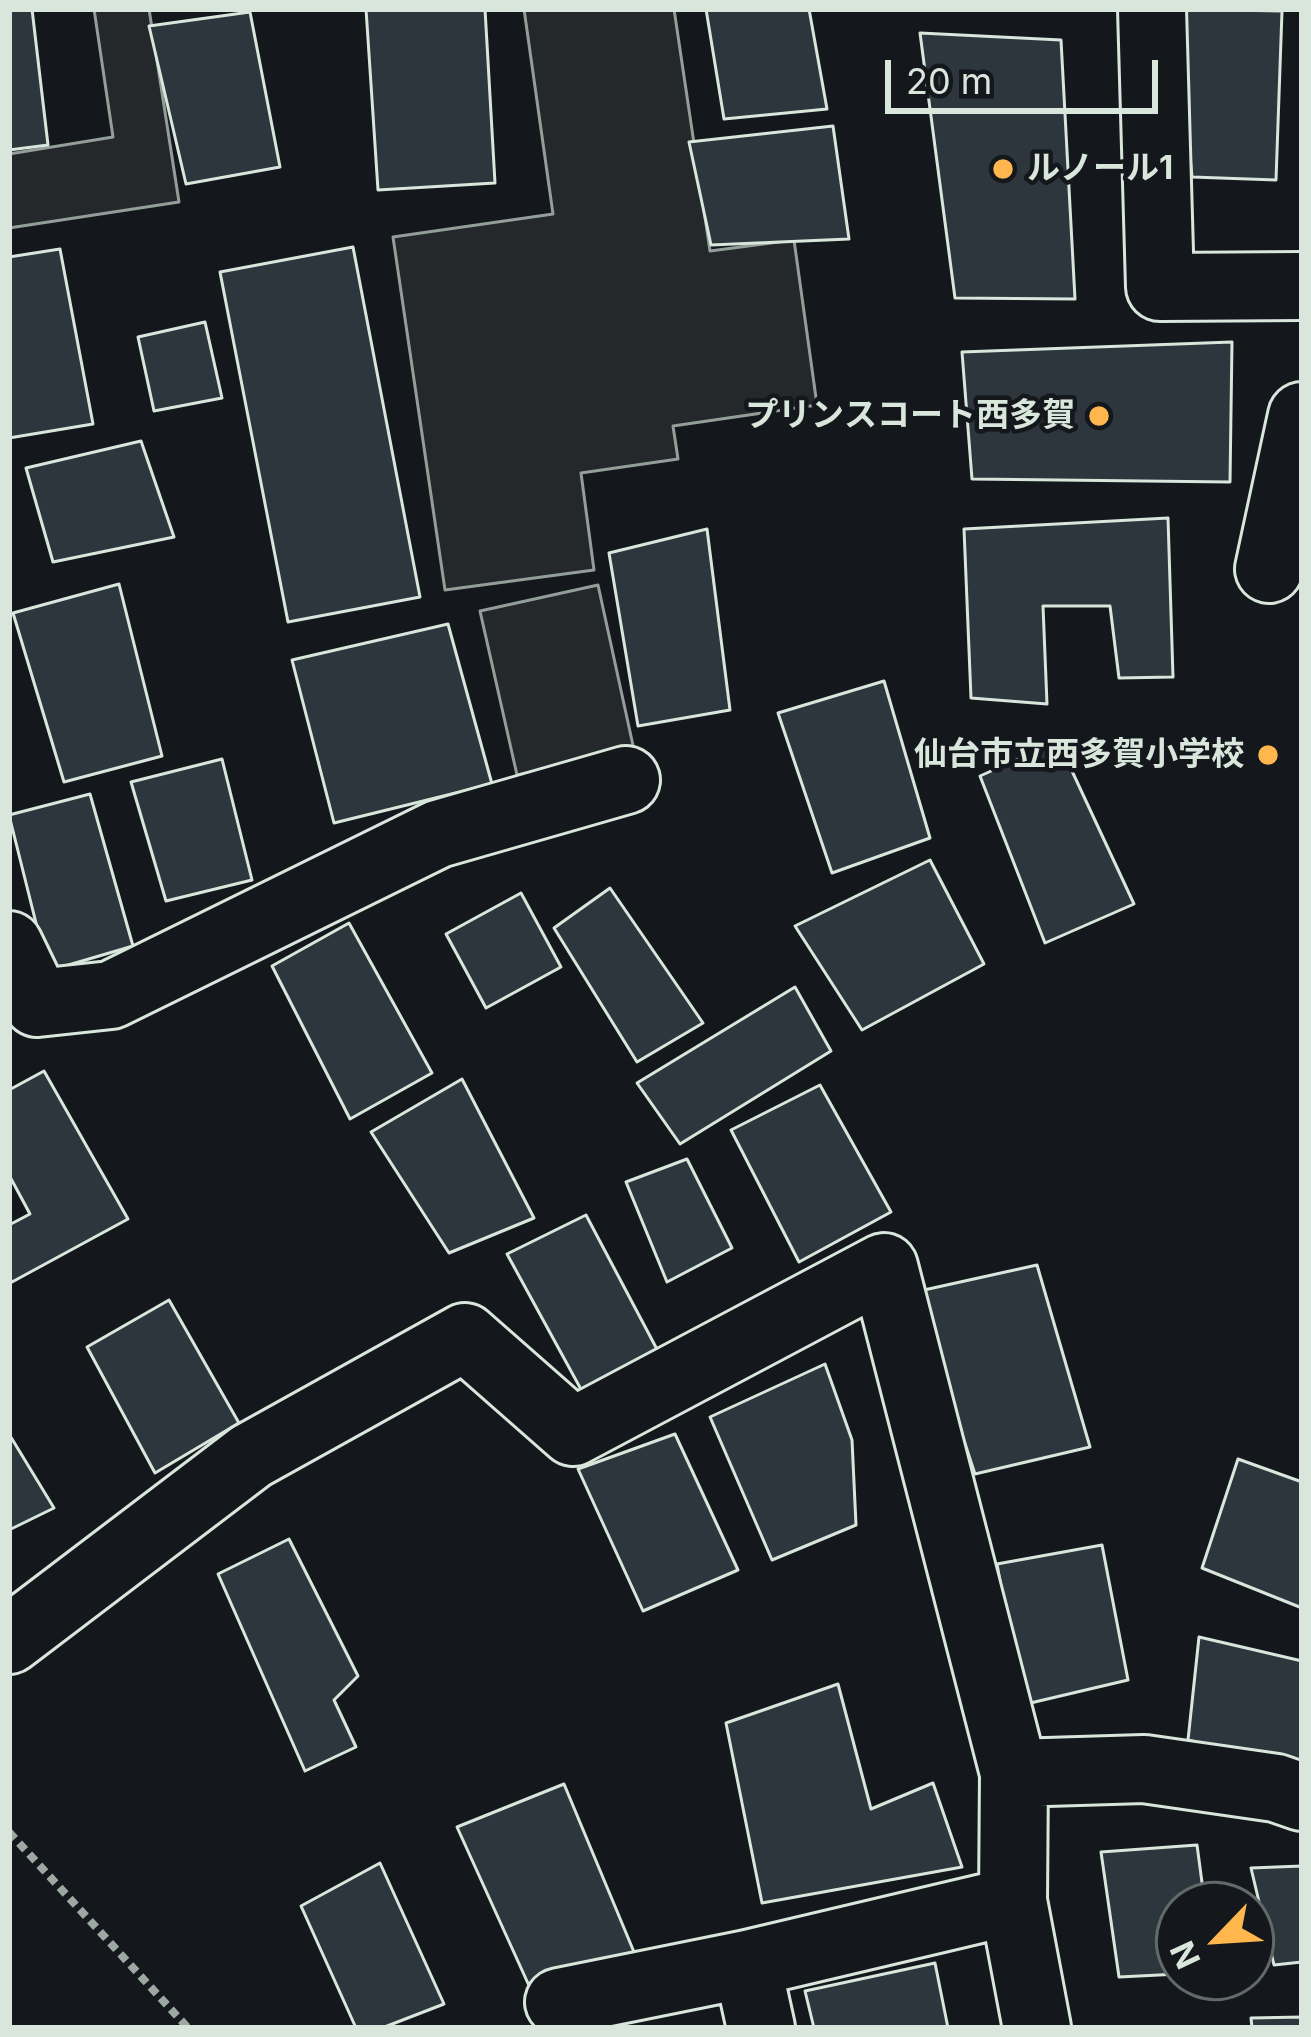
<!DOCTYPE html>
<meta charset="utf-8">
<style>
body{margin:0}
#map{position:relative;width:1311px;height:2037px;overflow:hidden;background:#14181c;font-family:Inter,sans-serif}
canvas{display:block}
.frame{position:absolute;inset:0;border:12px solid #d8e6dc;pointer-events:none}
.north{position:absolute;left:1155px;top:1881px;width:120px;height:120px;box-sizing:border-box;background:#14181c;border:3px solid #626a69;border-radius:50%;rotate:245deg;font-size:33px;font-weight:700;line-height:48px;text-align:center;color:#d8e6dc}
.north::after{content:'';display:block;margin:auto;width:42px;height:54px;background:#ffb74d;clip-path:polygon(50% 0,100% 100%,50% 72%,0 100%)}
.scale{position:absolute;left:885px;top:60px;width:273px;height:54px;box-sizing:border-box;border:6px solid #d8e6dc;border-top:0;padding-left:15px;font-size:36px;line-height:42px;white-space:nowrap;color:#d8e6dc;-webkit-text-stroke:9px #14181c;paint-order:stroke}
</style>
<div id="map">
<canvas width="1311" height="2037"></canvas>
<div class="frame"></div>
<div class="north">N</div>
<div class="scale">20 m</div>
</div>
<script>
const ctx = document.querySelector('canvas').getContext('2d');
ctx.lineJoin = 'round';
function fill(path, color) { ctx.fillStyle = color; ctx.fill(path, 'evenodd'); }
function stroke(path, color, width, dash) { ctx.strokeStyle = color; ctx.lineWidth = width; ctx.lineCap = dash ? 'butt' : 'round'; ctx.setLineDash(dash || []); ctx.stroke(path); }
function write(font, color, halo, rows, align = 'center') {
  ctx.font = font + ' Inter,"Noto Sans JP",sans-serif'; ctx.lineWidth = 9; ctx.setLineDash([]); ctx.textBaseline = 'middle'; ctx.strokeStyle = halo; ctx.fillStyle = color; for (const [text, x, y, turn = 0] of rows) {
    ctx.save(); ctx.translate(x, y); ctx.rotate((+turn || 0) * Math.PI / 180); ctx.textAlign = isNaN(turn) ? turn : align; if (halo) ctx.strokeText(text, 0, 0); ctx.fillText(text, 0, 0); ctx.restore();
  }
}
const parking = new Path2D(`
 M94 9H149L179 202 9 228V154L113 137Z
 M524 9H674L710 251 794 240 817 405 673 426 678 459 581 473 594 570 445 590 393 237 553 214Z
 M598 585 634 750 517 775 480 611Z`);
fill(parking, '#24282b');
stroke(parking, '#939e99', 3);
const building = new Path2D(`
 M9 9H32L48 145 9 150Z
 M366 9H485L495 183 378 190Z
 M706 9H809L827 109 724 119Z
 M1176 9 1282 11 1276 180 1192 177Z
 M250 12 280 167 186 184 149 26Z
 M920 33 1061 40 1075 299 955 298Z
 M833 126 849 239 711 245 689 142Z
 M353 247 420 597 288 622 220 272Z
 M60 249 93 424 9 438V257Z
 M205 322 222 398 154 411 138 337Z
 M1232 342 1230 482 972 479 962 352Z
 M141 441 174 537 53 562 26 468Z
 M1168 518 1173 677 1119 678 1110 606H1043L1047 704 971 698 964 529Z
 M707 529 730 710 638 726 609 553Z
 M119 584 162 756 64 782 13 613Z
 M448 624 492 784 334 823 292 660Z
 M884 681 930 838 832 873 778 713Z
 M1058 741 1134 904 1045 943 980 776Z
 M222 759 252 880 166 901 131 782Z
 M90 794 133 946 48 971 9 815Z
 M930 860 984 964 862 1030 795 926Z
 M610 888 703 1023 637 1062 554 928Z
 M521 893 561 967 486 1008 446 934Z
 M349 923 432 1073 350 1119 272 966Z
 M795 987 831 1051 680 1144 637 1083Z
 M44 1071 128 1219 12 1282 9 1277V1225L30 1214 9 1175V1090Z
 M462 1079 534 1218 449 1253 371 1132Z
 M820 1085 891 1212 799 1262 731 1130Z
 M687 1159 732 1248 667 1282 626 1182Z
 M586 1215 660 1355 583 1393 507 1254Z
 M1037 1265 1090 1447 975 1474 915 1292Z
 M169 1300 239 1423 155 1473 87 1347Z
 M825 1364 852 1440 856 1525 772 1560 710 1417Z
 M9 1434 54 1508 9 1530Z
 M675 1434 738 1570 643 1611 578 1469Z
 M1238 1459 1302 1482V1608L1202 1568Z
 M289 1539 358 1676 334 1700 356 1747 305 1771 218 1574Z
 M1102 1545 1128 1680 1022 1705 997 1564Z
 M1199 1637 1302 1661V1769L1188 1740Z
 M838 1684 871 1809 933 1783 962 1867 762 1903 726 1723Z
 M564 1784 634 1952 531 1990 457 1827Z
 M1197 1845 1205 1905H1179V1974L1119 1977 1101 1852Z
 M380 1863 444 2004 382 2028H356L301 1906Z
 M1302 1866V1962L1274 1965 1251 1868Z
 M935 1963 948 2028H814L805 1991Z
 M1302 2017V2028H1252L1251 2018Z`);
fill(building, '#2c363c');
stroke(building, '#d8e6dc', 3);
const minor = new Path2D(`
 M1152 9 1160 287 1302 286
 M1269 569 1302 416
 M9 945 37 1003 111 995 438 834 626 780
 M9 1640 251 1456 465 1337 573 1432 884 1267 1014 1773 1013 1901 1037 2028
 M1014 1773 1144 1769 1276 1788 1302 1797
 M747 1964 761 2028
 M559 2002 747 1964 1013 1901`);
stroke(minor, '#d8e6dc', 72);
stroke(new Path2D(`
 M9 1832 188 2028`), '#9da8a2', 8, [9, 6]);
stroke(minor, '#14181c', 66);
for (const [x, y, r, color] of [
 [1003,169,12,"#ffb74d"],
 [1099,416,12,"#ffb74d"],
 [1268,755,12,"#ffb74d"]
]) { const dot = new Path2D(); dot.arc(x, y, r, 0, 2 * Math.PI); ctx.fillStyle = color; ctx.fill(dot); stroke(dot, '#14181c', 4.5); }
write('bold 33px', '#d8e6dc', '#14181c', [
 ["ルノール1",1027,169,"left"],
 ["プリンスコート西多賀",1075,416],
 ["仙台市立西多賀小学校",1244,755]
], 'right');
</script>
